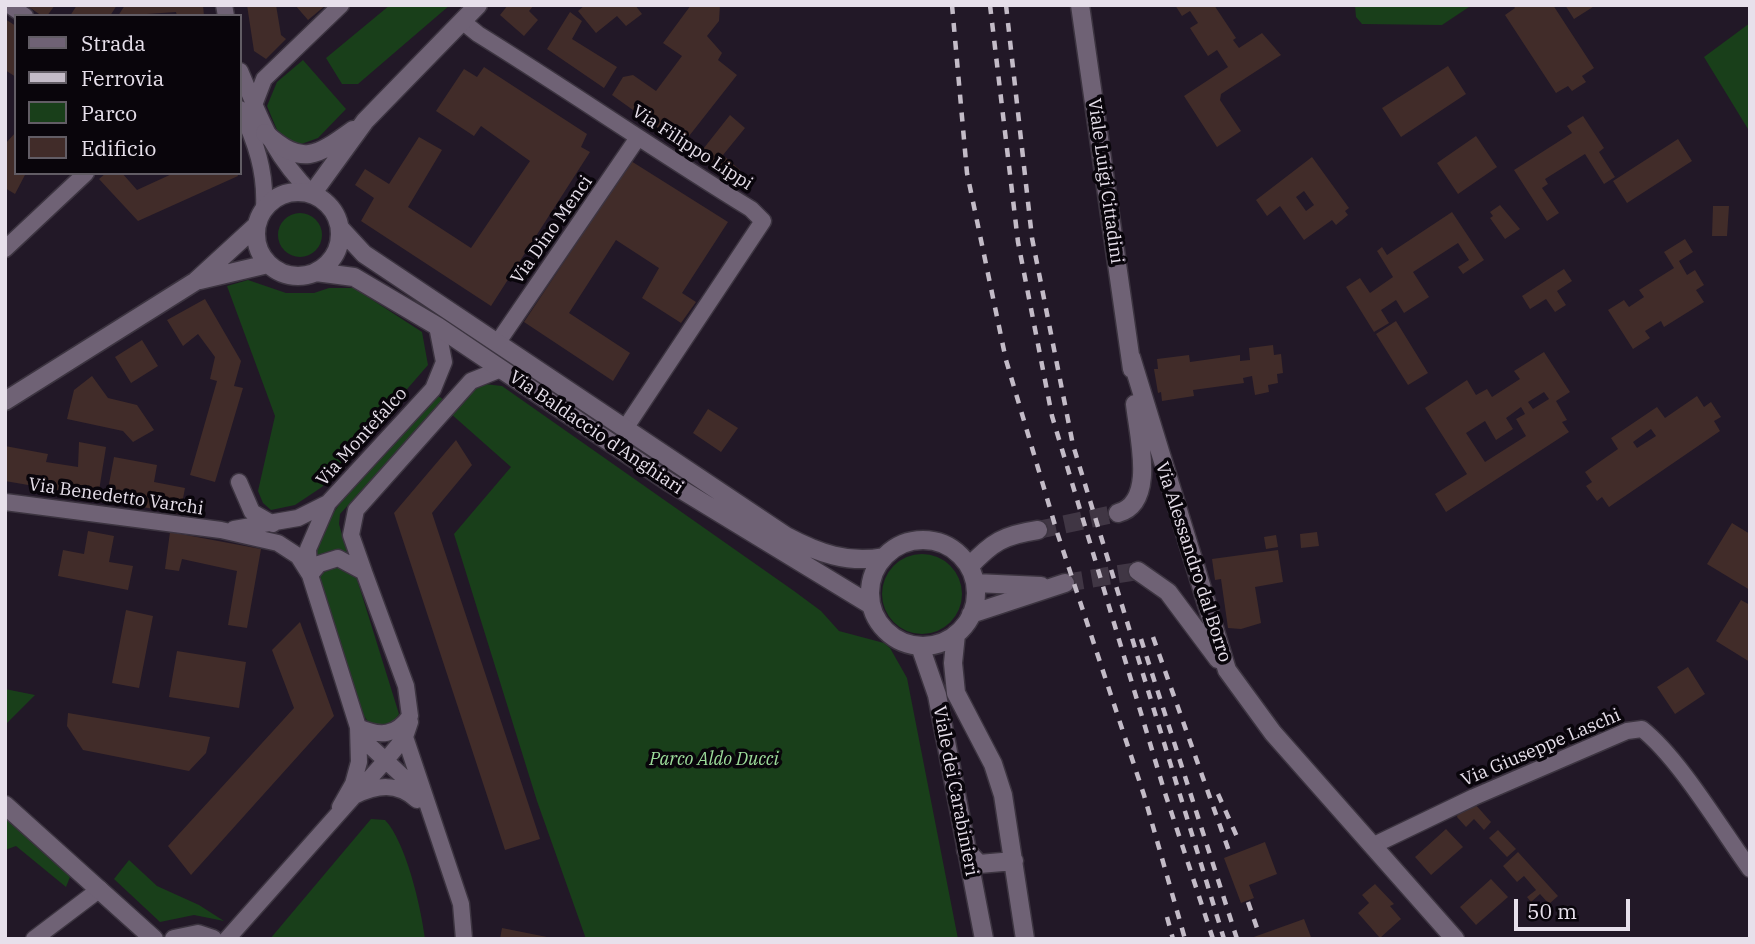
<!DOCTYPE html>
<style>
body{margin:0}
#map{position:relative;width:1755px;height:944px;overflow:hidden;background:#221827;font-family:"IBM Plex Serif",serif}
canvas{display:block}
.frame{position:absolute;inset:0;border:7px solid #e7e0eb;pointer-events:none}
.legend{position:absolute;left:14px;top:14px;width:228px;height:161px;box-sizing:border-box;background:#09050b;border:2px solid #625d65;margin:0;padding:9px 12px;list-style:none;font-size:21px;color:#e7e0eb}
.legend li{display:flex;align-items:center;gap:14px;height:35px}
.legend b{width:35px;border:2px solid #625d65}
.scale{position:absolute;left:1514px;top:899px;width:116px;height:32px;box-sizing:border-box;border:4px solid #e7e0eb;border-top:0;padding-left:9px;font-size:21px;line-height:24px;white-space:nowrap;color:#e7e0eb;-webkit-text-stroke:5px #09050b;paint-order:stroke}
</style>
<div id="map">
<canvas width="1755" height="944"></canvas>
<div class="frame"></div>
<ul class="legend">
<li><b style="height:9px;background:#6f6275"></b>Strada</li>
<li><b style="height:9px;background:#c3bbc7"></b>Ferrovia</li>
<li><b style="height:19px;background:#193f1a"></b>Parco</li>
<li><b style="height:19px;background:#412c29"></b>Edificio</li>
</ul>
<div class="scale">50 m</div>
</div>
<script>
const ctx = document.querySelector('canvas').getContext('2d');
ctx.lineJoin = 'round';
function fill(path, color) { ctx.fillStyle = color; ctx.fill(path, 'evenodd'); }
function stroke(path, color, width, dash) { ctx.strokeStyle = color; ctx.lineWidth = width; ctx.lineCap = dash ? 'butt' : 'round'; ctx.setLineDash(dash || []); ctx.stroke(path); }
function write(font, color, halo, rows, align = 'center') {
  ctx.font = font + ' "IBM Plex Serif",serif'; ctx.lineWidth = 7; ctx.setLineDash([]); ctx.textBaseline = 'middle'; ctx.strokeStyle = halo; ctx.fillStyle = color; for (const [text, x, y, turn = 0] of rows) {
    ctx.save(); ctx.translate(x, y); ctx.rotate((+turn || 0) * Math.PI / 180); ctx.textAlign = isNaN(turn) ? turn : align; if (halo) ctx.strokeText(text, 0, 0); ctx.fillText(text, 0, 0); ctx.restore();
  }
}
fill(new Path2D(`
 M390 5H450L358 84H342L326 58Z
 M1355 5H1472L1442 25 1362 24 1356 17Z
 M1750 23V125L1748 129 1704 57Z
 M303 60 346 109 318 138 296 146 277 130 267 106 277 82Z
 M278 235a22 22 0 1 1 44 0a22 22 0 1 1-44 0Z
 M248 280 286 293H314L329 288H354L422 332 428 365 322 487 295 505 271 510 263 503 258 491 275 416 227 286Z
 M476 383 502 386 794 591 821 611 839 631 884 643 890 648 907 678 958 939H586L537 801 454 534 511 467 450 413Z
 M437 395 444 400 340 514 339 524 348 556 314 564C317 509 400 436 437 395Z
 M882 594a40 40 0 1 1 80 0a40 40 0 1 1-80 0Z
 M331 566H345L356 576 399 714 392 724 379 729 371 726 364 716 319 586 320 575Z
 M5 689 35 695 5 725Z
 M5 813 72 872 66 887 16 846 5 850Z
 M371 819 385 820C406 842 421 907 425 939H270Z
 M129 860 157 886 199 905 224 921 194 915 160 922 114 879Z`), '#193f1a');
fill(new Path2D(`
 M26 5H55L47 16H42Z
 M77 5H117L110 16H70Z
 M125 5H203L204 16H177L176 12 118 16Z
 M247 5H276L281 35 286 39 266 59 254 51Z
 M295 5H326L308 20Z
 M508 5H534L529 11 538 20 524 36 500 15Z
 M585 5H635L642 14 626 26 617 16 596 33 578 11Z
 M691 5H720L719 21 707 36 722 53 718 60 737 75 682 145 612 95 623 77 633 75 656 91 682 56 663 43Z
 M1175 5H1214L1236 38 1233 40 1239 48 1262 33 1281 55 1221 94 1220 100 1241 131 1217 147 1184 96 1228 67 1217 50 1208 56 1190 28 1198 23 1190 11 1182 16Z
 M1513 5H1553L1594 68 1582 76 1586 82 1572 91 1568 86 1556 93 1505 15 1515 8Z
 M1565 5H1596L1574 19Z
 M570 12 582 21 572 39 617 67 604 88 547 49Z
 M5 19 16 26V77L5 70Z
 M1448 66 1466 94 1401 137 1382 108Z
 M484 67 587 134 581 147 590 152 491 306 361 221 374 198 355 185 365 169 389 184 419 137 442 150 408 207 471 248 530 161 481 126 474 136 436 111 464 69 477 77Z
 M730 115 745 128 723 155 740 170 732 181 700 153Z
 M1583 116 1604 148 1599 152 1615 177 1604 184 1585 154 1545 179 1548 184 1542 188 1559 213 1547 221 1514 170 1572 133 1567 126Z
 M16 132V173H26L15 194 5 188V144Z
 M1476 136 1497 167 1458 194 1437 163Z
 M1678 139 1692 161 1627 203 1613 181Z
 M1312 157 1349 208 1345 211 1348 215 1336 225 1332 220 1304 240 1280 206 1267 216 1256 200ZM1304 191 1314 205 1306 211 1296 197Z
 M631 161 728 222 682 293 696 302 681 323 642 298 659 268 616 240 569 313 630 353 613 381 524 322Z
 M106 173H122L137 190 174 173H237L238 176 138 221 99 179Z
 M1500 205 1520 229 1505 239 1490 218 1493 216 1490 212Z
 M1713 206H1729L1727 236H1712Z
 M1452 212 1484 260 1463 274 1458 267 1469 260 1458 243 1413 272 1429 297 1404 313 1396 300 1381 310 1389 323 1374 332 1346 287 1360 278 1370 293 1393 277 1377 251 1382 247 1387 255Z
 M1685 239 1693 252 1679 261 1687 275 1695 270 1704 285 1696 290 1704 302 1664 327 1661 321 1645 331 1650 338 1633 349 1608 310 1624 300 1629 307 1644 297 1639 290 1674 268 1664 252Z
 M1564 269 1572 281 1557 291 1566 305 1555 312 1546 299 1530 309 1522 296Z
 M205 299 241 361 234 386 243 388 215 482 190 475 217 381 210 379 215 357 198 334 183 346 167 320Z
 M1396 321 1428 373 1408 385 1376 334Z
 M142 340 158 366 131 383 115 357Z
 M1273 345 1274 355 1281 354 1283 373 1277 374 1278 383 1268 385 1269 392 1255 395 1252 376 1243 378 1244 383 1193 390 1194 396 1162 401 1161 392 1158 393 1154 369H1158L1157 359 1189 355 1190 362 1240 355V361L1250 360 1249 348Z
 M1544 352 1570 392 1556 401 1567 420 1562 422 1569 432 1446 512 1435 494 1467 474 1425 408 1467 380 1476 395 1487 389 1492 397 1520 379 1514 371ZM1544 392 1549 399 1533 409 1528 402ZM1521 407 1525 414 1516 419 1526 436 1485 462 1466 433 1485 421 1496 440 1513 429 1506 418Z
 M92 376 108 398 137 405 154 430 133 442 123 431 67 419 74 390Z
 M1697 396 1704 407 1711 402 1721 417 1714 421 1720 431 1609 507 1602 497 1597 501 1586 486 1592 482 1585 472 1618 449 1611 438 1657 407 1665 418ZM1651 429 1656 436 1637 448 1633 442Z
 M708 409 738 428 721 452 693 433Z
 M456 440 472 465 432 513 540 839 505 850 394 513Z
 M79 442 106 447 98 497 5 481V446L48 454 46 462 78 467Z
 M114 457 157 465 154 482 185 488 180 514 106 500Z
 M1732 523 1750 534V590L1707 564Z
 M88 531 114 536 109 562 133 566 128 590 58 576 63 550 84 554Z
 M170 532 261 549 247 628 228 625 237 571 182 559 179 571 165 569Z
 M1317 532 1319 546 1301 548 1300 534Z
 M1276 535 1278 547 1266 549 1264 537Z
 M1278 550 1283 582 1255 587 1261 623 1241 629 1228 628 1221 579 1215 580 1212 559Z
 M1741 600 1750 605V662L1716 641Z
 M126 610 153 616 139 688 112 683Z
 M300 622 334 716 191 875 168 846 294 708 272 650Z
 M177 651 246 662 239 708 169 697Z
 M1688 667 1705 694 1675 714 1657 687Z
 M68 713 210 737 206 753 189 771 83 750 67 726Z
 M1474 803 1491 822 1484 830 1474 819 1466 827 1457 817 1458 812Z
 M1446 829 1463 847 1431 875 1415 857Z
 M1498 830 1516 849 1507 857 1489 838Z
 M1265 842 1277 874 1249 885 1254 898 1241 903 1224 858Z
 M1518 852 1558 896 1549 904 1540 894 1531 902 1527 897 1536 890 1524 876 1517 882 1503 866Z
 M1491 879 1508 897 1476 925 1460 907Z
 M1375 884 1394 904 1390 906 1401 919 1380 938 1358 913 1369 903 1362 895Z
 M1304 919 1311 937 1251 939V938Z
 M502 928 552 938V939H500Z`), '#412c29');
stroke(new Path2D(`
 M1038 530 1118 513
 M1065 583 1138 571`), '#403644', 18, [18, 9]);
const minor = new Path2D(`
 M9 5 25 16
 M224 5 226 16
 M462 21 478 34C570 91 658 152 751 209L763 221 626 427
 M240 71C262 122 271 152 312 194
 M254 105 264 79 341 5
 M240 109C256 142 266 172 264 208
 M5 249 86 173
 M498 342 637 139
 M239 482 252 512 273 524
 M5 502 221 530 278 543 298 556 310 575
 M234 529 298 518 328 503
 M309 570 308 549 328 503 433 389 444 362 437 326
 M364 572 351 535 356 510 471 381 501 369
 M360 729 370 746 424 796
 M405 737 461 904 464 939
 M354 796C377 785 397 782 417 800
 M340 807 353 784 359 762 358 727 310 575 319 564 338 558 364 572 406 686 410 716C396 736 380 737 358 727
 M1372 846 1474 797 1627 731 1642 729C1679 758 1721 829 1750 869
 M34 939 100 889
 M227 939 386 760 405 737 410 722`);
const secondary = new Path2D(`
 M1080 5 1132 369
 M265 133C302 167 317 156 353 130
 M256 234a42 42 0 1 1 84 0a42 42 0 1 1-84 0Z
 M312 194 365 121 478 5
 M340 228 364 254 786 536C818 553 848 564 884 557
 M316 272 354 277 437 326 669 482 871 605
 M200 280 268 264
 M1131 357 1227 670 1273 733 1455 939
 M5 401 196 281 257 225
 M1118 513C1157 503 1138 434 1135 404
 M870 593a53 53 0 1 1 106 0a53 53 0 1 1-106 0Z
 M969 567C992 542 1004 535 1038 530
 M1138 571 1168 592 1218 659
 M975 583 1041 586
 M971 614 1065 583
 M956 634 953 663 956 693 993 764 1003 795 1025 939
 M920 646 937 695 984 939
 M5 805 154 939
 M966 850 979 864 1014 861
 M174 939 198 934 213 939`);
stroke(minor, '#3c3440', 19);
stroke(secondary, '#3c3440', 21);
stroke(minor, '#6f6275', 16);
stroke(secondary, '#6f6275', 18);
stroke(new Path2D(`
 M952 5 967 173 1006 360 1057 532 1144 795 1185 939
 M990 5 1018 242 1052 416 1164 790 1213 939
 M1006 5 1032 238 1073 445 1224 939
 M1153 637 1230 854
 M1141 639 1237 939
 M1218 794 1238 839
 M1248 902 1259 934
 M1167 917 1173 939`), '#c3bbc7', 4.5, [9, 9]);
write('18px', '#e7e0eb', '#09050b', [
 ["Via Filippo Lippi",692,148,33],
 ["Viale Luigi Cittadini",1105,181,82],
 ["Via Dino Menci",552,230,-55],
 ["Via Baldaccio d'Anghiari",596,433,34],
 ["Via Montefalco",362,437,-48],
 ["Via Benedetto Varchi",116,497,8],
 ["Via Alessandro dal Borro",1193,562,72],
 ["Via Giuseppe Laschi",1541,748,-23],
 ["Viale dei Carabinieri",955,791,79]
]);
write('italic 18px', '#9ddd9b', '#09050b', [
 ["Parco Aldo Ducci",714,760]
]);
</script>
